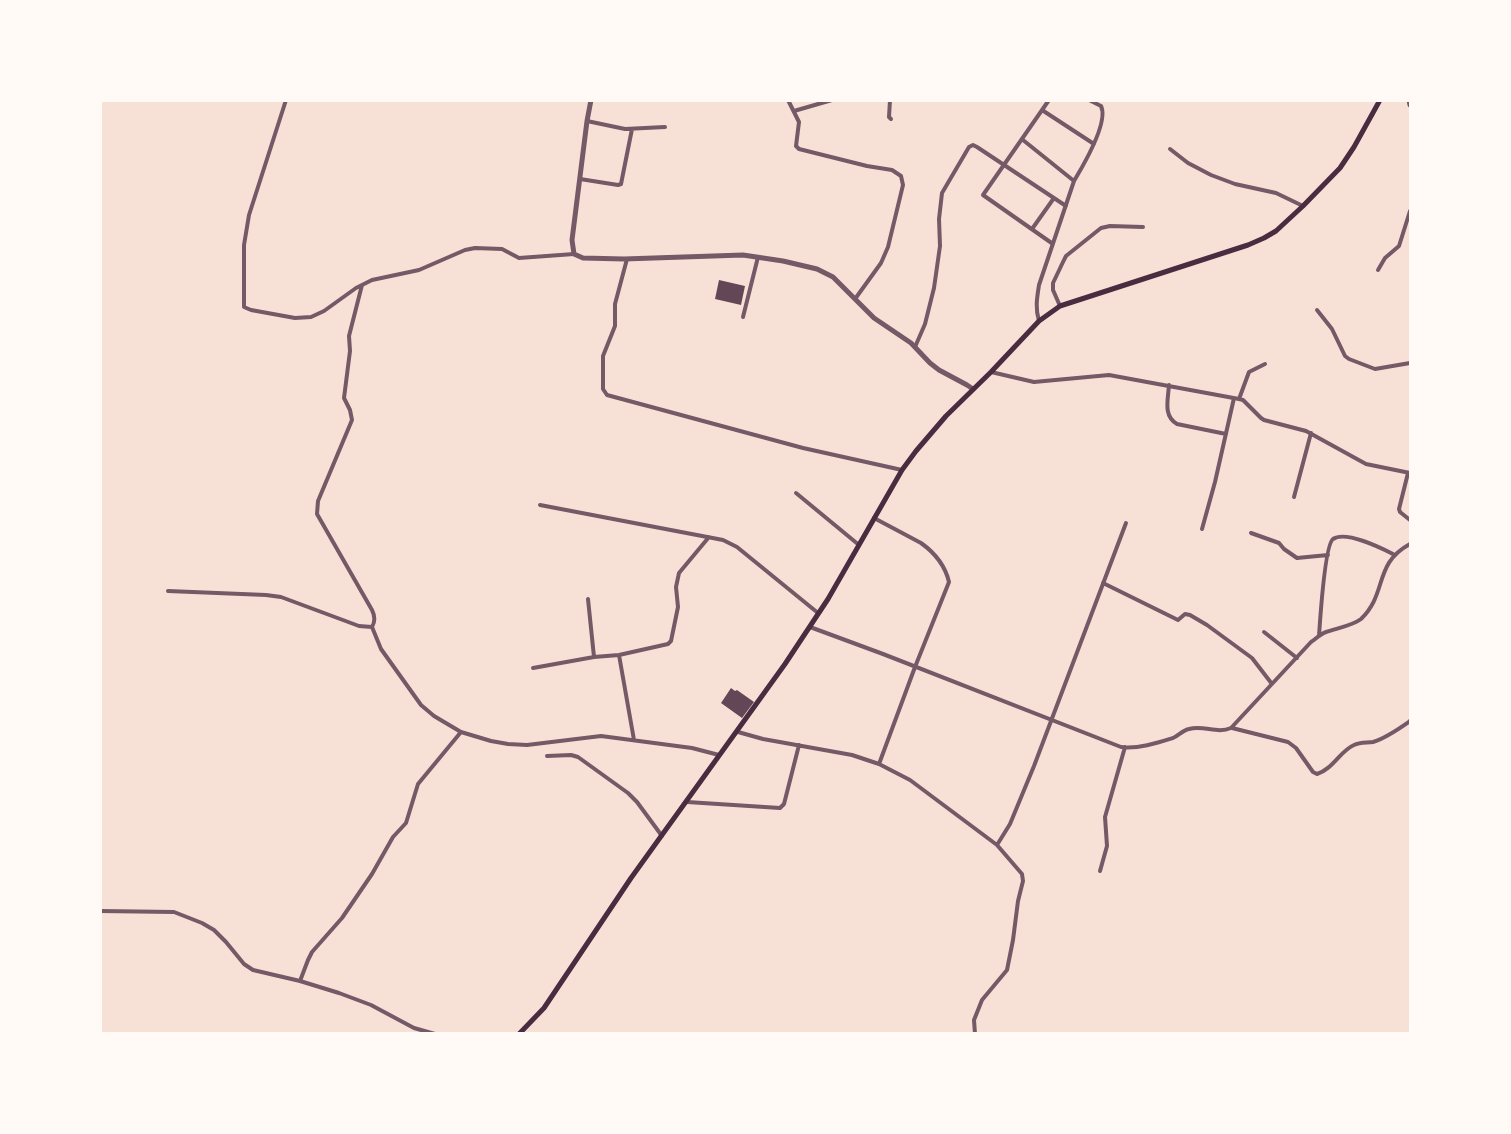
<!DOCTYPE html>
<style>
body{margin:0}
#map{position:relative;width:1511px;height:1134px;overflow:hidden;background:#f7e1d7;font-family:"Space Grotesk",sans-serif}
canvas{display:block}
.frame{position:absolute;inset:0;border:102px solid #fffaf5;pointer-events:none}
</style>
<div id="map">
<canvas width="1511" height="1134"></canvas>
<div class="frame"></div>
</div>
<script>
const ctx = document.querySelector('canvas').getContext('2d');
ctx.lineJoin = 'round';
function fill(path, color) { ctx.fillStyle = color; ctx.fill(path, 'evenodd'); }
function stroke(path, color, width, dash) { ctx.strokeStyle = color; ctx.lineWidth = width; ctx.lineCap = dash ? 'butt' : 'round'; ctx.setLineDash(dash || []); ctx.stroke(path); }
fill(new Path2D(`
 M719 280 745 286 741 305 715 299Z
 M731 688 735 691 737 690 754 702 742 718 721 703Z`), '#644757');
stroke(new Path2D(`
 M286 100 249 215 244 245V307L251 310 295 318 311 317 324 311 356 288 372 280 419 270 465 250 475 248 502 249 519 258 574 254
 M788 100 799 122 796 146 799 149 867 166 892 170 901 176 903 185 888 247 881 263 855 299
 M890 100 889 117 891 119
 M1049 100 983 195 1053 244
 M1042 110 1094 144
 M794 111 832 100
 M587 121 625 129 665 127
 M1023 140 1074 181
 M1170 149 1188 163 1211 175 1235 184 1276 193 1303 206
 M580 179 618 185 621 184 632 129
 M1032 229 1054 198
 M627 259 615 304V326L603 356V389L607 395 803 448 902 470
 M1378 270 1385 258 1399 246 1410 211
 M362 285 349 336 350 351 344 398 350 410 352 420 318 501 317 514 372 610C375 616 375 622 372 627L381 649 421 705 434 716 461 732 491 741 508 744 527 745 601 736 692 748 719 755
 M1060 306 1053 290V283L1063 262 1066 256 1101 228 1110 226 1143 227
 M1317 310 1332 329 1345 356 1349 359 1375 369 1410 363
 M743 317 758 257
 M1039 321C1035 308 1037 298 1039 285L1074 181C1083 166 1109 122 1101 106L1089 100
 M915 347 925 324 934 288 940 246 939 219 942 193 969 147 973 145 977 147 1066 206
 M991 372 1034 382 1109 375 1239 399 1243 400 1261 418 1264 420 1306 431 1366 464 1410 473
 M1169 385C1168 400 1163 416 1177 424L1226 434
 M1239 399 1249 372 1265 364
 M1408 473 1399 509 1400 512 1410 520
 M796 493 859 545
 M1294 497 1311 433
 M540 505 723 540 737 547 818 613
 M874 518 921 543C935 553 945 565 949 582L915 667 879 764
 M1202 529 1215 482 1234 398
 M1251 533 1279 543 1284 549 1297 558 1328 555
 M1103 583 1178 620 1185 614 1190 615 1207 625 1252 658 1272 684
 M168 591 266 595 281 597 359 626 372 627
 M588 599 594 657
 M810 627 883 654 1121 747C1138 749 1157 743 1173 738 1178 736 1183 730 1189 729 1204 725 1217 734 1231 728L1311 642C1316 639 1320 634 1326 632 1337 628 1352 626 1361 619 1388 593 1373 564 1410 544
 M1264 632 1297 658
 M1319 636C1320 621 1325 545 1333 539 1346 530 1383 549 1395 555
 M619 655 634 740
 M533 668 594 657 619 655 668 644 671 641 678 607 676 587 679 573 709 537
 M1232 728 1288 742 1296 748 1313 772 1317 774C1333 769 1340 751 1354 745 1360 742 1367 743 1373 742 1386 738 1400 728 1410 721
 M738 732 763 739 852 755 879 764 910 780 997 845 1022 874 1023 881 1018 901 1013 940 1007 970 982 1000 974 1020 975 1034
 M547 756 571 755 578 757 628 793 637 802 662 836
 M687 802 780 808 784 804 799 745
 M997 845 1010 824 1034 766 1126 523
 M1100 871 1107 846 1105 817 1125 747
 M100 911 174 912 202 923 214 930 226 942 244 964 253 970 300 981 339 993 371 1005 414 1028 435 1034
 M300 981 308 960 312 952 342 918 372 874 393 837 406 823 418 784 461 732`), '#755966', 4);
stroke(new Path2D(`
 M591 100 587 121 572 240 574 254 583 258 624 259 743 255 783 261 817 269 833 277 874 318 911 343 930 363 939 370 967 385 973 389
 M1409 100 1410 105`), '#755966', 5);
stroke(new Path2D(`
 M519 1034 544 1008 631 878 785 664 828 599 902 470 916 451 946 416 991 372 1039 321 1060 306 1248 245 1264 238 1276 231 1303 206 1340 168 1354 147 1380 100`), '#4a2c40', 5);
</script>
